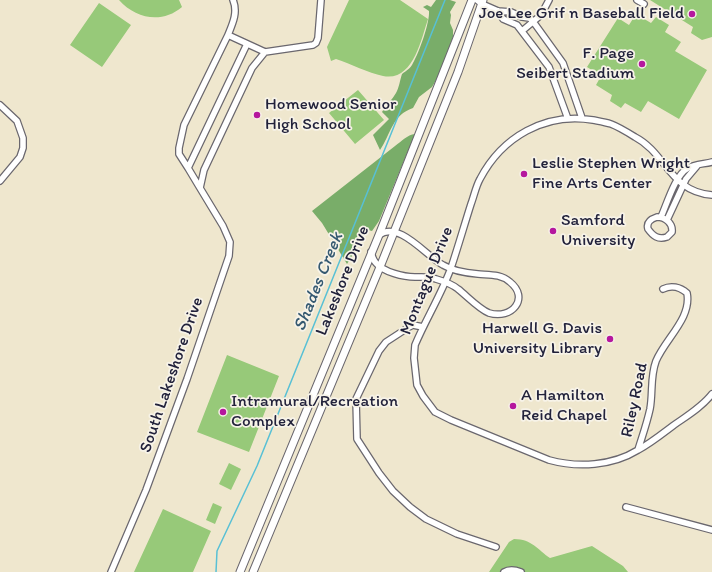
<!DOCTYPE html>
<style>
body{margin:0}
canvas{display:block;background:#efe7ce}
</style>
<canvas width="712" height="572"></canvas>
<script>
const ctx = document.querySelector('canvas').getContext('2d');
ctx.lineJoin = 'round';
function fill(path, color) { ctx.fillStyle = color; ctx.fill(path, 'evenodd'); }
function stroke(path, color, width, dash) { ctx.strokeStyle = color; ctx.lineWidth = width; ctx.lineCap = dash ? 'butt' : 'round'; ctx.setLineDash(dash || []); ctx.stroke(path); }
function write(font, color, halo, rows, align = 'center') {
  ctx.font = font + ' Itim,sans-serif'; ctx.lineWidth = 3.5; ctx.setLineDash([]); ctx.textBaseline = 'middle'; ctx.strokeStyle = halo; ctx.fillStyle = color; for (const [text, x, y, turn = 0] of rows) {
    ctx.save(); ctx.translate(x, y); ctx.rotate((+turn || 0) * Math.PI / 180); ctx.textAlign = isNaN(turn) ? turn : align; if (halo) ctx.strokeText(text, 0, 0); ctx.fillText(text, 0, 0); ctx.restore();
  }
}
fill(new Path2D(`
 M119 0H179L182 7C162 24 136 19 119 0Z
 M349 0H400L428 19C421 40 413 82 383 76 368 73 351 64 336 59L331 61 327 47Z
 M650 0H712V37L702 40 691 33 693 27Z
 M99 3 131 25 102 67 70 45Z
 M636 14 651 23 656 17 669 25 665 32 681 42 675 51 707 70 679 119 648 101 641 112 625 103 621 108 610 101 612 95 596 85 601 76 587 67 618 18 629 25Z
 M358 90 384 120 355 144 329 113Z
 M227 355 279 376 249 452 197 432Z
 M229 463 241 469 231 490 219 484Z
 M213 503 222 507 215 524 206 520Z
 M163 509 211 531 193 572H134Z
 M514 539C532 539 538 550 550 558L592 546 623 566 628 572H489L509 542Z`), '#97c979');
fill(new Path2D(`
 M436 0H450L456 2 450 12 451 15 450 23 453 30V37L439 75 432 87 419 97 413 108C392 115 391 134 380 150L373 135 389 119 382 112C386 105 392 100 396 93 399 88 400 80 402 74 406 71 411 68 413 63 419 53 430 22 429 11L423 7 427 5 431 7Z
 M415 134 379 221 372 231 368 230 358 234 352 256 347 264 322 223 312 211 395 146C402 141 407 135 415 134Z`), '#79ad69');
stroke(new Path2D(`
 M216 572 217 551 257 466 445 0`), '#58c0d5', 1.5);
const minor = new Path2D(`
 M477 0 482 4 498 11 511 12 522 17 529 18 532 20 563 63 582 118
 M637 0 644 4
 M498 11 503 19 517 25 549 67 568 119
 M522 31 541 15 549 0
 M228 35C233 23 238 12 233 0
 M0 105 17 121 23 138V148L20 157 0 181
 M188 168 179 154V148L184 125 228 35 265 52
 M200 188 188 168 247 44
 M712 195C670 192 666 153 635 137 627 132 619 127 611 124 605 122 598 121 593 120 545 112 502 137 480 179 476 186 474 196 471 204 464 226 458 247 451 268 441 295 426 319 415 345L414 358 417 385 423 396 435 412 451 420 549 460C578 468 612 466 638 450 651 443 662 434 674 425 687 416 702 407 712 394
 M657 217C665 217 673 223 672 232L667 237C658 240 653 236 648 229 646 222 651 219 657 217Z
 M661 217C667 204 675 175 688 168 694 164 705 164 712 162
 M667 220 686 179 697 166
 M371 252C372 256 373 260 376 263 383 272 404 277 415 277 422 277 429 276 436 279 443 281 452 284 458 289 467 296 479 309 489 313 512 320 530 298 510 282 501 274 490 275 478 274 466 273 453 271 443 265 427 257 399 220 379 235
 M423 327 413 325 409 327 386 342 379 351 356 399 357 439 379 473 393 491 410 507 426 519 457 534 496 547
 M638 450C642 437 647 423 650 409 653 393 650 377 656 361 665 339 692 318 687 293 680 287 671 285 663 289
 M626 507 712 530
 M111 572 146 490 187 379 229 256 230 242 223 226 200 188 204 170 252 68 265 52 313 45 316 43 318 38 321 0
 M504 572C509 569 516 570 521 572`);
const major = new Path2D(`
 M240 572 379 235 472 0
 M253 572 380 267 458 72 483 0`);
stroke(minor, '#6a676e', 8);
stroke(major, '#6a676e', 9);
stroke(minor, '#fff', 5.5);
stroke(major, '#fff', 7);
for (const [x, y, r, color] of [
 [692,14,4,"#b5179e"],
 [642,64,4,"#b5179e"],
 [257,115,4,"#b5179e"],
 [524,174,4,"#b5179e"],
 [553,231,4,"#b5179e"],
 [610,339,4,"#b5179e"],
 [513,406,4,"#b5179e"],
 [223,412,4,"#b5179e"]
]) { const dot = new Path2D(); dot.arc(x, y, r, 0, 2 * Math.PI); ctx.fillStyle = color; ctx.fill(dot); stroke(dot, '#f7f3e8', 1.5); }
write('17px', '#22223b', '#f7f3e8', [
 ["Joe Lee Grif n Baseball Field",684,14,"right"],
 ["F. Page",634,54,"right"],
 ["Seibert Stadium",634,74,"right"],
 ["Homewood Senior",265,105],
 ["High School",265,125],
 ["Leslie Stephen Wright",532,164],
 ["Fine Arts Center",532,184],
 ["Samford",561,221],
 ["University",561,241],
 ["Harwell G. Davis",602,329,"right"],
 ["University Library",602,349,"right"],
 ["A Hamilton",521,396],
 ["Reid Chapel",521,416],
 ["Intramural/Recreation",231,402],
 ["Complex",231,422]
], 'left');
write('17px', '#22223b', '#f7f3e8', [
 ["Lakeshore Drive",343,281,-68],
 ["Montague Drive",427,281,-68],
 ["South Lakeshore Drive",172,375,-71],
 ["Riley Road",635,400,-78]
]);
write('italic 18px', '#355971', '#f7f3e8', [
 ["Shades Creek",319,282,-68]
]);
</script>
